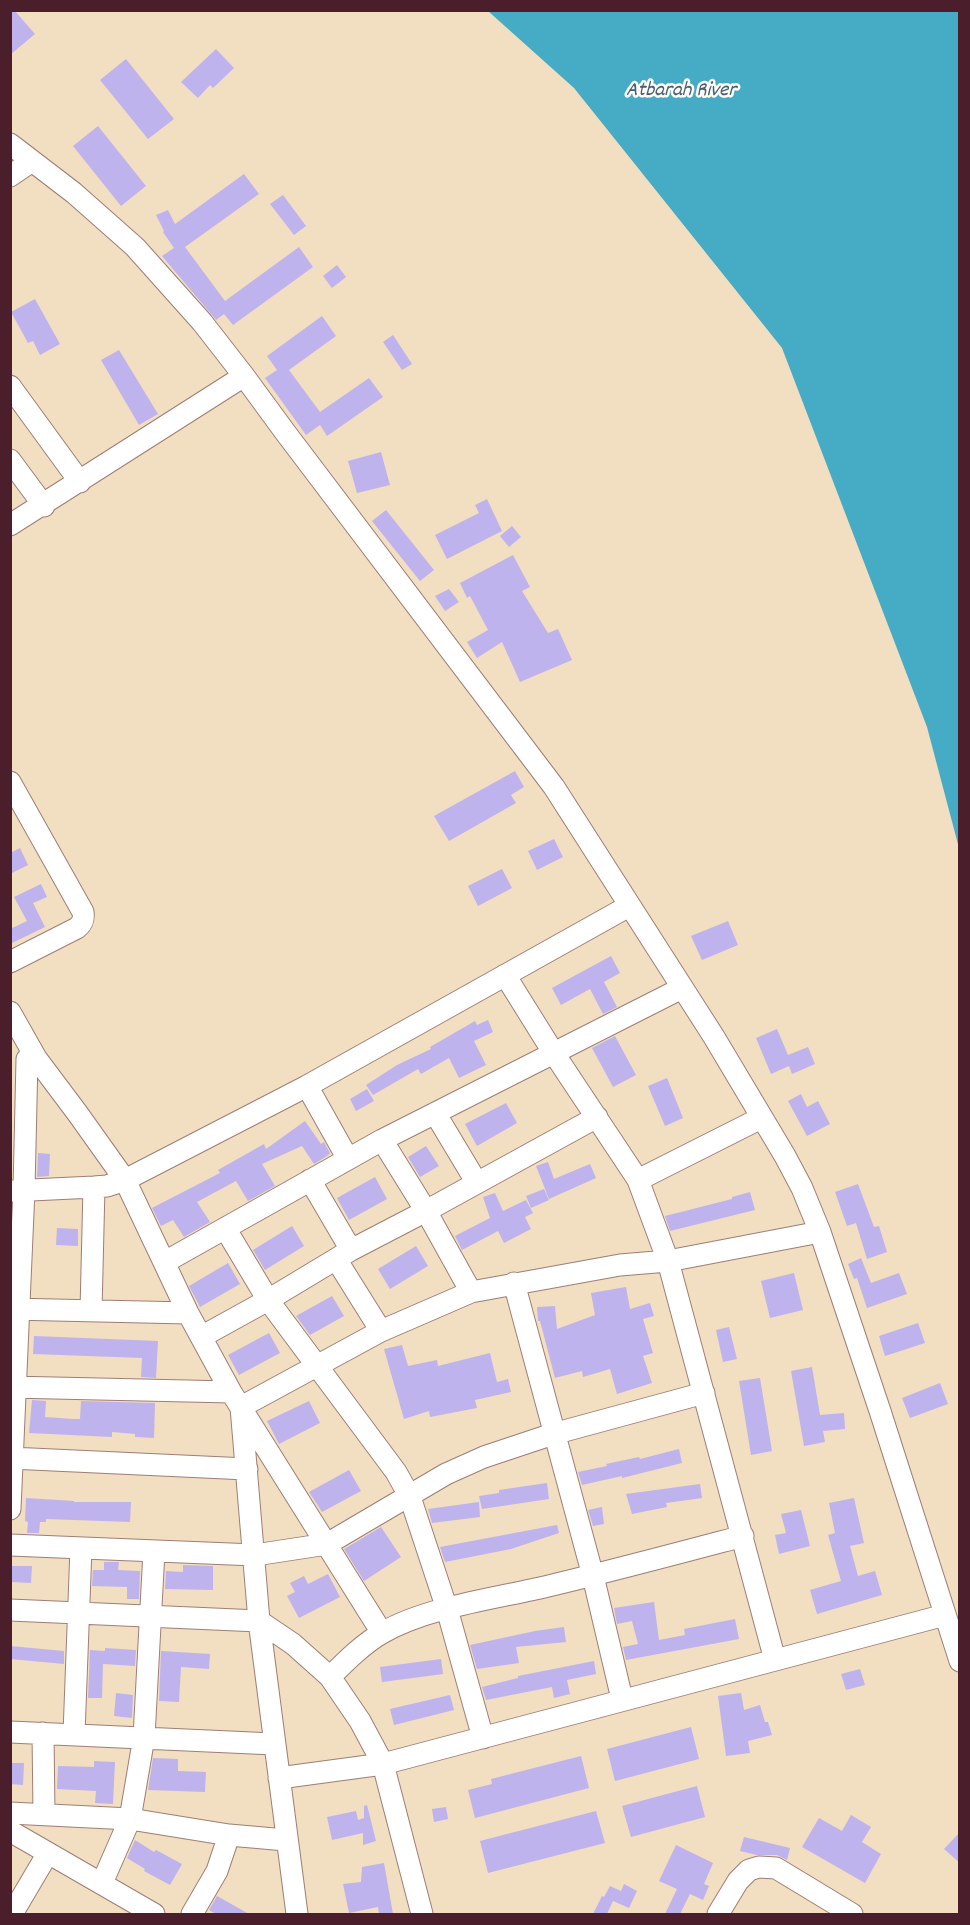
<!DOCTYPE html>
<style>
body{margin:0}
#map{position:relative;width:970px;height:1925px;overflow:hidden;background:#f2dec0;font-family:Dekko,sans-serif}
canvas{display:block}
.frame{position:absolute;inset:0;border:12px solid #4a1f2b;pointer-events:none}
</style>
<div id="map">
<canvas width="970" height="1925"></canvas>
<div class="frame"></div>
</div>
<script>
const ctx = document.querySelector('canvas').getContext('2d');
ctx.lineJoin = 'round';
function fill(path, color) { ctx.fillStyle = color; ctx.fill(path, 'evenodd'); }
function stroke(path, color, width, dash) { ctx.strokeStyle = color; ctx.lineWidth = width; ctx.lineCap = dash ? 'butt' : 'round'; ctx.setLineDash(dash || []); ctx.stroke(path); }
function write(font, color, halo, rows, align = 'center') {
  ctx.font = font + ' Dekko,sans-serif'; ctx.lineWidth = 5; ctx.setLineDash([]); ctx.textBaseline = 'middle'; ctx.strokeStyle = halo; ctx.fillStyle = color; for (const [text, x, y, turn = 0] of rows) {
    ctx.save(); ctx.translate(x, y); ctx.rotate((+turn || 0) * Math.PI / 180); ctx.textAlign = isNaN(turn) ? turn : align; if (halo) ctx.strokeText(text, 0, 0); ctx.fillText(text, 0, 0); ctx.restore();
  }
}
fill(new Path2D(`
 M488 11H959V848L927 727 782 348 574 88Z`), '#46acc6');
fill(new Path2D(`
 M10 10H14L35 34 10 55Z
 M216 49 234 68 213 88 210 85 198 98 181 82Z
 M126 59 174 119 148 139 100 80Z
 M98 126 146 186 121 206 73 146Z
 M244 174 259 194 185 247 225 301 299 247 313 267 233 325 224 314 216 320 162 256 174 248 163 232 164 231 156 215 168 210 175 224Z
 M283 195 306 226 294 235 270 204Z
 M337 265 346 277 332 288 323 276Z
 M35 299 60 344 40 355 33 341 28 343 11 312Z
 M322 316 336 336 289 370 320 412 369 378 383 397 327 436 320 425 306 435 265 378 277 370 267 356Z
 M393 335 412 364 402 370 383 342Z
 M119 350 158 414 139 425 101 360Z
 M381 452 390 485 357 493 348 461Z
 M487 499 502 531 447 559 435 535 479 513 475 505Z
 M386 510 434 570 420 581 372 521Z
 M512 526 521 537 509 547 500 536Z
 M513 555 530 587 522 591 548 633 558 629 572 660 520 682 502 642 477 658 467 642 488 630 470 596 467 598 460 583Z
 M449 589 459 602 445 611 435 596Z
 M515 771 524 787 511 795 516 803 449 841 434 816Z
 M554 839 563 857 537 870 528 851Z
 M20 848 28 865 10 874V853Z
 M502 869 512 888 478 906 468 886Z
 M41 884 47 897 33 903 45 927 10 944V929L27 921 14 897Z
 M728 921 738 945 702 960 691 936Z
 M611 956 620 973 604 982 617 1007 603 1014 590 989 561 1005 552 988Z
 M488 1020 493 1032 474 1041 486 1065 459 1078 449 1058 421 1074 418 1069 373 1095 366 1085 397 1065 431 1049 430 1047 475 1021 477 1025Z
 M777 1029 788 1055 808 1047 815 1064 792 1074 789 1066 771 1074 756 1038Z
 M615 1036 636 1075 613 1087 592 1048Z
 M667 1078 683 1118 665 1126 648 1086Z
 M367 1089 374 1101 356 1111 350 1099Z
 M801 1094 807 1107 818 1101 830 1124 807 1136 788 1101Z
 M506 1103 517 1123 477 1146 465 1124Z
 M305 1121 321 1144 324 1142 330 1153 327 1156 314 1164 302 1146 262 1164 275 1186 248 1201 236 1181 197 1202 210 1222 184 1237 173 1220 161 1226 152 1208 220 1173 218 1170 264 1144 266 1149Z
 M426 1146 439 1166 420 1177 408 1157Z
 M38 1153 50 1154 49 1176 37 1177Z
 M548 1162 554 1179 590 1164 596 1178 549 1199 536 1166Z
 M375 1177 387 1199 349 1220 337 1198Z
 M858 1184 874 1227 879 1226 887 1252 867 1259 856 1223 847 1226 835 1192Z
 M544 1189 549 1200 531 1208 526 1196Z
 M750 1192 755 1210 670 1231 665 1216 732 1199V1197Z
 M495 1193 503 1211 526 1200 533 1213 525 1217 531 1229 504 1243 498 1231 462 1250 455 1236 490 1218 483 1197Z
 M292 1226 304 1246 265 1270 253 1250Z
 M57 1228 78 1229V1246L56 1245Z
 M416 1246 428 1266 390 1289 378 1269Z
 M861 1258 871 1283 899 1273 907 1294 867 1308 857 1278 854 1279 848 1264Z
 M228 1263 240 1284 200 1307 189 1286Z
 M794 1273 803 1310 770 1318 761 1281Z
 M626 1287 630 1309 650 1303 654 1316 643 1319 653 1353 643 1356 652 1383 617 1394 610 1369 583 1377 582 1371 555 1378 540 1321H538L537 1307 555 1306 557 1329 595 1315 591 1293Z
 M332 1296 344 1316 310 1335 296 1316Z
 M918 1323 925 1343 885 1356 879 1336Z
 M729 1327 737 1359 723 1362 716 1330Z
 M269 1333 280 1353 239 1375 228 1355Z
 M34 1336 158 1341 156 1378 141 1377 142 1358 33 1354Z
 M402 1345 408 1366 437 1360 438 1366 490 1353 497 1382 508 1379 511 1392 475 1400 477 1408 430 1417 429 1411 404 1419 384 1349Z
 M812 1367 820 1415 844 1413 845 1429 823 1431 825 1442 804 1446 791 1371Z
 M760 1378 772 1451 751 1455 739 1381Z
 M940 1383 948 1404 910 1418 902 1398Z
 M32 1400 46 1401 45 1417 73 1419H80L81 1401 155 1403 154 1438 135 1437V1434L112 1432V1437L29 1433Z
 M309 1401 320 1423 279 1444 267 1421Z
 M679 1449 682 1463 622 1478V1476L582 1485 578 1472 607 1466 606 1464 639 1457 640 1459Z
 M349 1470 361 1491 322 1512 309 1492Z
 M547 1483 549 1499 482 1509 479 1496 499 1493V1490Z
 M700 1484 702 1498 666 1503 667 1507 632 1514 626 1494Z
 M26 1498 74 1501V1502H131L130 1522 46 1519V1522H40L39 1533H27L28 1522 25 1521Z
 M854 1498 864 1543 850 1546 858 1576 875 1571 882 1595 817 1614 810 1590 841 1581 828 1535 835 1533 829 1503Z
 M479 1502 480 1517 432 1523 428 1509Z
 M602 1507 604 1524 593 1526 588 1510Z
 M801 1510 810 1546 779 1554 775 1535 786 1533 781 1514Z
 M557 1525 559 1533 511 1549 445 1562 440 1547Z
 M381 1527 401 1557 364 1581 344 1549Z
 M104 1562H119L118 1570 140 1571 139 1599H127V1587L92 1586 93 1570H104Z
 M183 1565 213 1566V1590L165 1589 166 1571 183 1572Z
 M10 1566H32L31 1583 10 1582Z
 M328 1574 340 1597 299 1618 287 1596 295 1592 290 1583 304 1576 308 1584Z
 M654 1602 659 1640 685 1635 684 1629 735 1619 739 1639 626 1660 623 1647 638 1644 632 1621 617 1624 614 1608Z
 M564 1627 566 1642 516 1647 519 1663 477 1669 470 1645 535 1631Z
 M10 1646 64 1651V1664L10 1659Z
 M105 1648 136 1650 135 1666 103 1664 102 1698H88L90 1650 105 1651Z
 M161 1651 210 1654 209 1669 181 1667 179 1702 159 1701Z
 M441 1659 443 1674 382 1682 380 1667Z
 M594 1661 596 1674 567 1680 570 1694 554 1698 552 1687 486 1700 482 1687 518 1678V1676Z
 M860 1669 865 1685 846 1690 841 1674Z
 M116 1693 133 1695 132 1718 114 1716Z
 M741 1693 744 1710 760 1705 765 1722H768L772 1735 748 1741 750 1753 726 1756 718 1696Z
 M450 1695 454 1710 394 1725 390 1709Z
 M691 1727 699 1759 615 1781 607 1749Z
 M581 1756 589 1788 475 1818 468 1790 492 1784 491 1779Z
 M153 1758 178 1759V1771L206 1772 205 1792 148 1790Z
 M94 1761 115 1762 113 1804 95 1803 96 1791 57 1789 58 1766 94 1767Z
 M10 1763H24L23 1785 10 1784Z
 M697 1786 705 1817 631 1837 622 1806Z
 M367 1805 376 1841 363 1845V1833L332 1840 327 1817 356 1811 358 1820 364 1818V1806Z
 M446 1807 448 1819 434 1822 432 1809Z
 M596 1811 605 1843 488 1873 480 1841Z
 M851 1815 871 1827 862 1842 881 1854 865 1883 802 1847 819 1818 842 1831Z
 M960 1832V1863L944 1849Z
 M744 1837 790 1848 787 1860 777 1855H757L740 1851Z
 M135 1840 154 1852 156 1850 182 1864 170 1885 144 1871 145 1869 127 1858Z
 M676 1845 713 1863 704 1884 709 1886 703 1900 690 1894 680 1914H665L677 1889 659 1881Z
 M384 1863 393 1914H379L378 1907 349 1913 343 1884 361 1882 362 1867Z
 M624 1884 637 1891 629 1908 604 1897 610 1886 621 1891Z
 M217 1896 249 1914H216L209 1910Z
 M602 1896 613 1901 607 1914H593Z`), '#bfb3ed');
const minor = new Path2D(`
 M10 144 74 193 135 247 202 322 244 376 285 432 554 787 714 1037 785 1156 802 1188 820 1232 880 1411 960 1661
 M10 176 32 161
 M10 386 80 482
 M10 460 44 506
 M10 525 244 376
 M10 782 83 912C84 919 83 923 77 928L10 962
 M10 1012 36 1058 78 1114 125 1180 188 1313 231 1392 382 1633
 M307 1086 348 1159
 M435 1113 477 1183
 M382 1140 426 1211 471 1292
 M638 1180 761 1118
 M10 1191 94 1187 107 1186 125 1180 307 1086 629 906
 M225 1228 268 1300 396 1472 410 1497 447 1609 483 1738
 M351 1250 426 1211 597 1117
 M336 1259 381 1331
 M165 1262 382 1140 682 988
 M514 1283 593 1576 622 1699
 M10 1309 188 1313
 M91 1311 94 1187
 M201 1337 268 1300 351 1250 310 1180
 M10 1387 231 1392
 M10 1458 247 1469
 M10 1509 24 1190 27 1059
 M10 1545 255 1555 327 1544 446 1474 484 1457 553 1434 704 1393
 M10 1610 259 1621 293 1644 330 1677 360 1721 383 1764 422 1914
 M775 1660 668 1261 820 1232
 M330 1677C346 1661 363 1644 382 1633 425 1608 491 1599 540 1588 608 1572 675 1554 743 1536
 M10 1732 274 1744
 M43 1733 44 1814
 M74 1734 81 1548
 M279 1778 383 1764 945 1615
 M10 1813 130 1819 229 1835 286 1840
 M10 1831 154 1914
 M102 1883 130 1819 144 1737 154 1551
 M12 1914 48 1853
 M192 1914 217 1871 229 1835
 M297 1914 259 1621 241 1407 381 1331 471 1292 620 1265 668 1261 638 1180 553 1052 505 975
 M718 1914 738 1881 749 1870 759 1867 776 1868 852 1914`);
stroke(minor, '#9e7e76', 23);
stroke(minor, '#fff', 21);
write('italic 21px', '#485e71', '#fdfcf7', [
 ["Atbarah River",681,92]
]);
</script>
